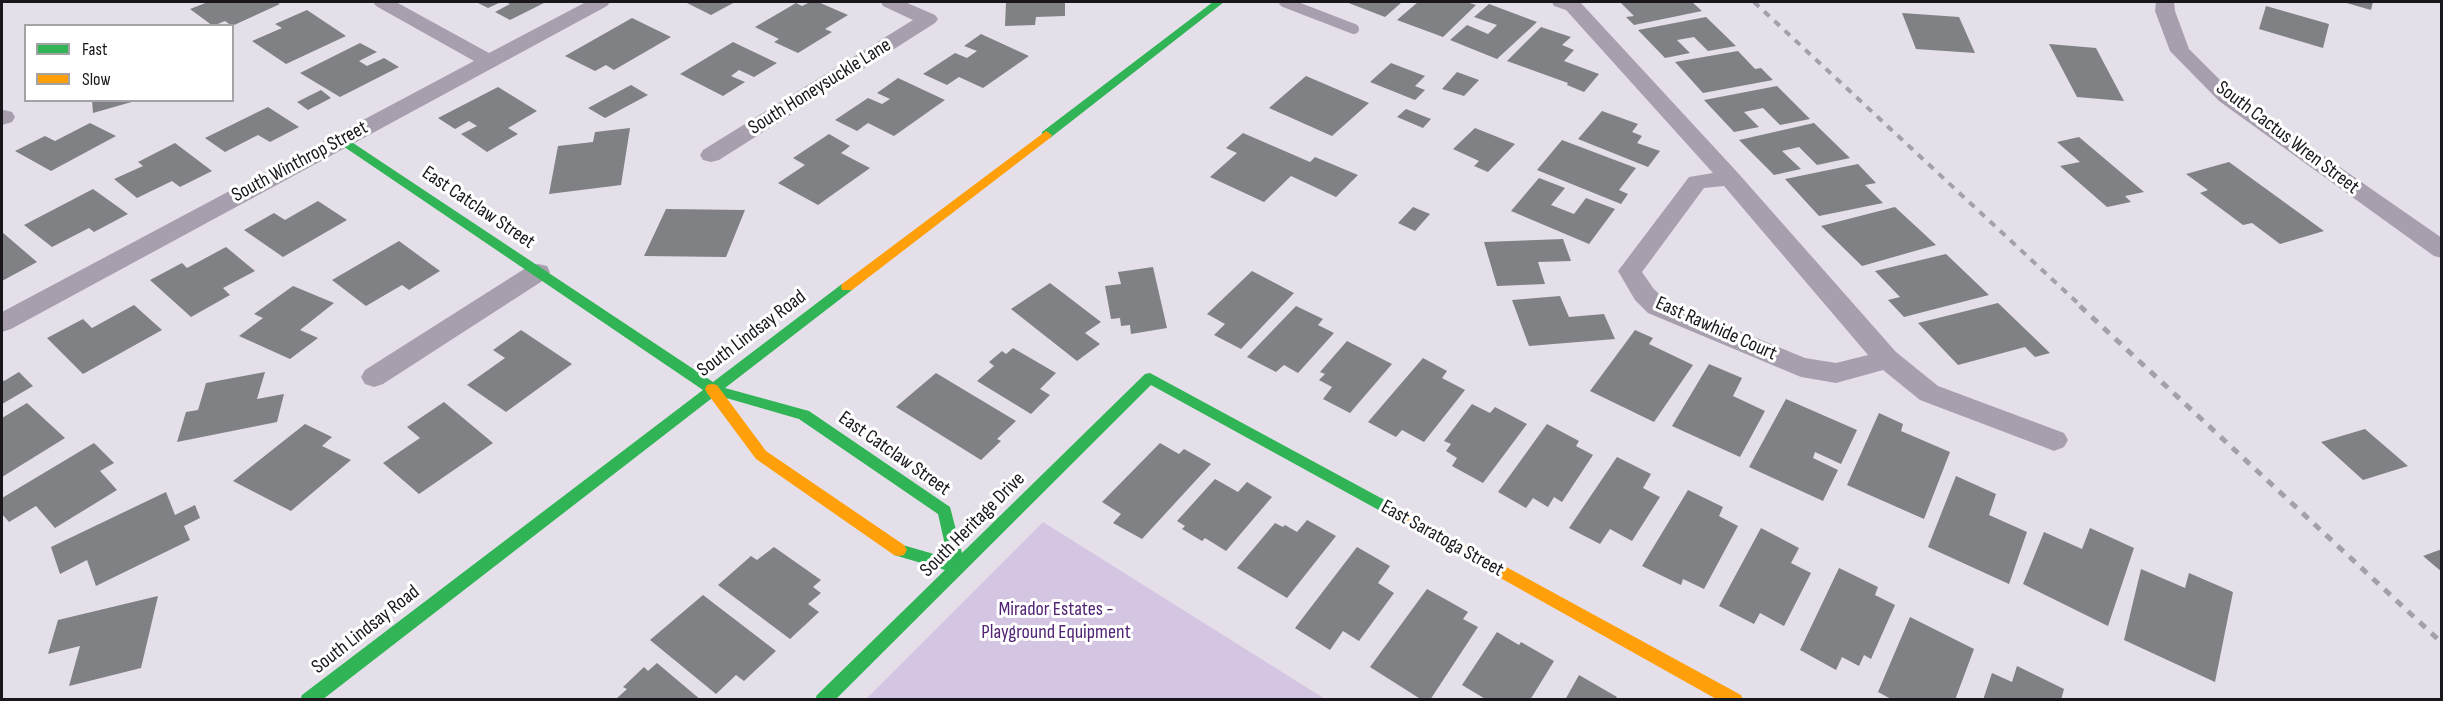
<!DOCTYPE html>
<style>
body{margin:0}
#map{position:relative;width:2443px;height:701px;overflow:hidden;background:#e4dfe9;font-family:"Sofia Sans Condensed",sans-serif}
canvas{display:block}
.frame{position:absolute;inset:0;border:3px solid #19161c;pointer-events:none}
.legend{position:absolute;left:24px;top:24px;width:210px;height:78px;box-sizing:border-box;background:#fff;border:2px solid #a3a2a4;margin:0;padding:8px 10px;list-style:none;font-size:18px;color:#19161c}
.legend li{display:flex;align-items:center;gap:12px;height:30px}
.legend b{width:30px;border:2px solid #a3a2a4}
</style>
<div id="map">
<canvas width="2443" height="701"></canvas>
<div class="frame"></div>
<ul class="legend">
<li><b style="height:8px;background:#30b455"></b>Fast</li>
<li><b style="height:8px;background:#ff9f0a"></b>Slow</li>
</ul>
</div>
<script>
const ctx = document.querySelector('canvas').getContext('2d');
ctx.lineJoin = 'round';
function fill(path, color) { ctx.fillStyle = color; ctx.fill(path, 'evenodd'); }
function stroke(path, color, width, dash) { ctx.strokeStyle = color; ctx.lineWidth = width; ctx.lineCap = dash ? 'butt' : 'round'; ctx.setLineDash(dash || []); ctx.stroke(path); }
function write(font, color, halo, rows, align = 'center') {
  ctx.font = font + ' "Sofia Sans Condensed",sans-serif'; ctx.lineWidth = 6; ctx.setLineDash([]); ctx.textBaseline = 'middle'; ctx.strokeStyle = halo; ctx.fillStyle = color; for (const [text, x, y, turn = 0] of rows) {
    ctx.save(); ctx.translate(x, y); ctx.rotate((+turn || 0) * Math.PI / 180); ctx.textAlign = isNaN(turn) ? turn : align; if (halo) ctx.strokeText(text, 0, 0); ctx.fillText(text, 0, 0); ctx.restore();
  }
}
fill(new Path2D(`
 M1043 522 1325 699H866Z`), '#d4c5e2');
fill(new Path2D(`
 M208 2H276L280 4 232 26 225 21 213 26 190 9Z
 M476 2H501L488 8Z
 M505 2H546L510 20 495 12 510 4Z
 M685 2H735L711 15Z
 M810 2H818L848 15 825 29 832 32 798 53 774 42 779 39 755 27 796 3 802 6Z
 M1006 2H1065V16L1036 17 1035 25 1005 26Z
 M1346 2H1402L1385 17Z
 M1418 2H1466L1476 5 1443 37 1397 20Z
 M1620 2H1692L1702 11 1634 25 1626 17 1634 16Z
 M2343 2H2373L2371 10Z
 M1489 4 1537 22 1497 59 1450 40 1467 25 1488 34 1497 25 1474 17Z
 M2266 6 2329 24 2323 48 2259 29Z
 M307 10 346 36 286 64 252 41 282 28 275 24Z
 M1902 13 1959 17 1975 53 1916 49Z
 M1706 17 1736 46 1708 51 1694 37 1677 40 1690 53 1665 58 1638 30Z
 M632 18 671 37 614 70 606 65 595 71 565 56Z
 M1541 27 1571 37 1562 45 1574 50 1564 61 1599 74 1584 92 1567 85 1568 83 1507 61Z
 M981 34 1029 56 983 88 959 77 947 85 923 74 955 53 967 58 977 51 964 46Z
 M733 42 777 63 754 77 739 70 731 76 745 82 723 96 680 74Z
 M360 43 377 52 359 61 367 66 384 58 399 67 340 97 300 73Z
 M2049 44 2096 48 2124 101 2077 97Z
 M1738 51 1755 69 1761 68 1773 80 1703 93 1675 62Z
 M1391 63 1425 76 1415 86 1425 90 1415 100 1370 82Z
 M1457 72 1479 80 1464 96 1442 89Z
 M1306 76 1369 103 1332 136 1269 108Z
 M898 78 945 100 894 136 868 123 857 131 835 120 868 98 882 104 890 99 877 93Z
 M631 85 648 95 605 118 588 108Z
 M1777 86 1810 119 1780 125 1763 108 1744 112 1759 127 1734 132 1704 100Z
 M498 87 537 111 508 128 518 134 487 152 461 134 477 126 469 121 455 129 438 118Z
 M321 90 331 98 308 110 297 102Z
 M92 100H135V101L93 113Z
 M268 107 299 127 270 142 258 135 225 152 205 138Z
 M1406 109 1431 119 1423 128 1397 117Z
 M1602 111 1638 124 1632 132 1642 136 1637 143 1660 151 1648 167 1578 139Z
 M90 123 116 136 51 171 15 151 45 136 55 141Z
 M1814 123 1850 158 1817 165 1799 147 1782 151 1801 169 1774 175 1739 140Z
 M630 128 621 185 549 194 558 146 593 142 595 132Z
 M1475 128 1515 144 1488 172 1474 166 1479 161 1453 149Z
 M1243 133 1310 162 1315 157 1358 175 1336 197 1291 176 1264 202 1210 177 1237 153 1226 148Z
 M829 134 850 146 841 153 870 168 818 205 778 183 805 165 793 158Z
 M2079 137 2144 192 2125 196 2131 202 2107 207 2060 166 2080 162 2057 142Z
 M1562 140 1636 168 1619 190 1628 194 1621 204 1537 170Z
 M175 143 212 171 180 187 172 181 137 198 114 179 143 166 138 162Z
 M2229 162 2324 231 2280 244 2252 223 2243 225 2200 193 2208 190 2186 174Z
 M1858 164 1876 183 1865 185 1883 203 1819 216 1785 179Z
 M1539 178 1565 188 1551 205 1574 214 1586 198 1615 209 1589 244 1511 211Z
 M93 189 128 214 94 232 89 228 52 247 24 225Z
 M318 201 347 220 283 257 244 230 274 213 285 220Z
 M1413 207 1430 214 1415 231 1398 223Z
 M1895 207 1936 245 1862 266 1821 226Z
 M666 209 745 210 726 257 644 256Z
 M2 232 37 262 2 281Z
 M1563 239 1571 261 1538 262 1545 284 1497 286 1484 242Z
 M399 241 440 271 409 290 402 285 366 306 332 280Z
 M226 247 255 271 223 288 230 295 191 317 150 280 182 263 187 268Z
 M1946 254 1989 295 1904 317 1888 300 1900 297 1875 271Z
 M1153 267 1167 328 1131 334 1130 325 1121 326 1120 318 1111 319 1105 286 1121 284 1118 272Z
 M1252 271 1294 293 1241 349 1214 335 1225 324 1207 314Z
 M1050 283 1101 322 1085 333 1100 344 1077 361 1011 309Z
 M293 286 334 303 300 330 318 338 290 359 239 336 263 318 254 314Z
 M1560 296 1569 317 1604 314 1615 339 1529 346 1512 300Z
 M1998 303 2050 353 2035 357 2025 347 1958 365 1918 323Z
 M134 305 162 330 83 374 47 338 83 319 92 328Z
 M1296 306 1323 319 1318 325 1334 333 1298 373 1284 365 1276 372 1247 357Z
 M521 330 572 364 506 412 467 385 505 358 493 350Z
 M1635 330 1653 338 1649 344 1693 365 1654 422 1590 391Z
 M1347 341 1392 364 1350 413 1323 399 1332 387 1319 380 1325 374 1320 372Z
 M1013 348 1056 373 1040 389 1050 395 1031 414 977 381 994 366 989 362 1002 351 1006 354Z
 M1423 358 1447 371 1442 378 1465 390 1424 442 1402 430 1396 437 1368 422Z
 M1709 364 1742 378 1733 396 1765 411 1740 457 1672 426Z
 M19 372 33 386 2 404V379L4 381Z
 M265 372 257 399 284 394 277 422 177 442 186 412 198 410 206 383Z
 M936 373 1016 421 997 439 1001 441 981 460 896 407Z
 M1786 399 1857 430 1841 464 1815 452 1813 458 1838 470 1823 501 1749 467Z
 M444 402 493 443 419 494 383 463 420 438 407 427Z
 M27 403 65 438 2 477V418Z
 M1472 404 1490 413 1495 407 1527 424 1483 483 1452 466 1457 458 1446 451 1451 444 1444 441Z
 M1879 413 1903 424 1901 431 1950 452 1924 519 1847 485Z
 M305 424 332 437 322 446 351 460 291 511 233 481Z
 M1547 424 1579 441 1576 446 1593 455 1562 502 1554 497 1548 507 1533 498 1526 508 1498 492Z
 M2365 429 2408 466 2363 480 2321 442Z
 M94 443 114 463 100 471 117 490 55 528 36 506 9 522 2 514V498Z
 M1160 443 1179 454 1184 449 1211 464 1142 539 1113 523 1121 514 1102 502Z
 M1617 457 1651 474 1643 488 1660 497 1632 541 1610 529 1600 544 1569 528Z
 M1956 476 1996 494 1989 515 2027 532 2009 584 1928 547Z
 M1215 479 1238 492 1247 482 1272 497 1226 551 1205 538 1202 541 1182 529 1185 526 1177 521Z
 M1688 490 1723 507 1719 516 1738 526 1704 589 1683 579 1681 585 1642 566Z
 M166 492 175 515 195 505 200 518 184 526 190 540 96 586 87 560 60 574 51 547Z
 M1307 520 1336 536 1287 598 1237 568 1275 523 1283 527 1285 525 1297 532Z
 M1761 528 1799 548 1791 563 1811 573 1784 626 1760 613 1754 624 1719 606Z
 M2090 528 2134 548 2108 626 2023 584 2044 532 2082 549Z
 M774 547 821 580 813 587 821 593 808 604 819 612 790 639 718 585 751 556 757 560Z
 M1357 547 1390 566 1378 583 1394 593 1359 641 1343 631 1330 650 1295 628Z
 M2442 549V572L2423 556Z
 M1839 568 1878 587 1875 595 1895 605 1871 659 1864 655 1859 666 1842 657 1836 670 1800 650Z
 M2141 569 2185 588 2189 573 2233 592 2215 682 2124 640Z
 M1427 589 1468 612 1463 619 1478 627 1430 700H1422L1370 667Z
 M703 595 776 651 744 681 736 675 716 694 650 640Z
 M158 596 141 668 69 686 80 646 48 654 58 620Z
 M1910 617 1974 649 1955 700H1893L1878 692Z
 M1497 632 1519 645 1521 642 1554 661 1530 700H1487L1462 685Z
 M657 663 701 700H615L627 689 623 687 644 667 648 671Z
 M2017 666 2064 689 2061 700H1983L1992 673 2012 682Z
 M1579 675 1617 697 1615 700H1565Z`), '#808184');
stroke(new Path2D(`
 M1284 2 1354 29`), '#a89fae', 10);
fill(new Path2D(`
 M373 2H396L489 53 586 2H610L607 6 11 329 2 332V312L474 61 376 6Z
 M881 2H905L935 15 938 19 935 23 719 160 711 162 703 160 700 155 703 150 913 20 883 6Z
 M1552 2H1580L1738 173 1896 352 1938 386 2064 433 2068 440 2064 447 2054 451 2044 447 1920 400 1883 370 1836 383 1801 377 1648 313 1635 300 1618 271 1689 177 1713 173 1566 10 1554 6ZM1724 186 1868 355 1836 363 1805 358 1666 301 1653 288 1642 272 1704 188Z
 M2156 2H2174L2175 11 2189 49 2233 93 2442 238V258L2434 256 2219 101 2170 51 2155 11Z
 M4 110 12 112 15 117 12 122 2 125V111Z
 M538 264 547 266 550 272 547 278 383 384 374 387 365 384 361 377 365 370 529 266Z`), '#a89fae');
fill(new Path2D(`
 M1213 2H1224L1050 138H1042V132Z
 M341 135 713 382 842 284H852L853 287 852 290 725 388 809 411 950 507 962 553 1145 374 1150 373 1416 517 1419 521 1416 525 1411 527 1406 525 1151 385 835 700H815L817 695 945 570 894 555 891 550 894 545 899 544 948 558 938 514 799 419 716 395 322 700H300L302 695 703 390 337 142V136Z`), '#30b455');
fill(new Path2D(`
 M1046 131 1052 135 1050 138 852 290H842L841 287 842 284Z
 M712 384 717 385 766 451 904 545 907 550 904 555 899 556 894 555 756 459 707 393 705 389 707 385Z
 M1411 515 1741 695 1743 700H1718L1406 525 1403 521 1406 517Z`), '#ff9f0a');
stroke(new Path2D(`
 M1754 2 2082 307`), '#a59fab', 4, [7, 7]);
stroke(new Path2D(`
 M2080 306 2442 643`), '#a59fab', 5, [8, 8]);
write('20px', '#19161c', '#fff', [
 ["South Honeysuckle Lane",820,87,-32],
 ["South Cactus Wren Street",2287,138,37],
 ["South Winthrop Street",300,162,-28],
 ["East Catclaw Street",478,208,34],
 ["East Rawhide Court",1716,329,24],
 ["South Lindsay Road",752,334,-37],
 ["East Catclaw Street",894,454,35],
 ["South Heritage Drive",973,525,-45],
 ["East Saratoga Street",1442,539,29],
 ["South Lindsay Road",366,630,-38]
]);
write('20px', '#512373', '#fff', [
 ["Mirador Estates -",1056,610],
 ["Playground Equipment",1056,633]
]);
</script>
